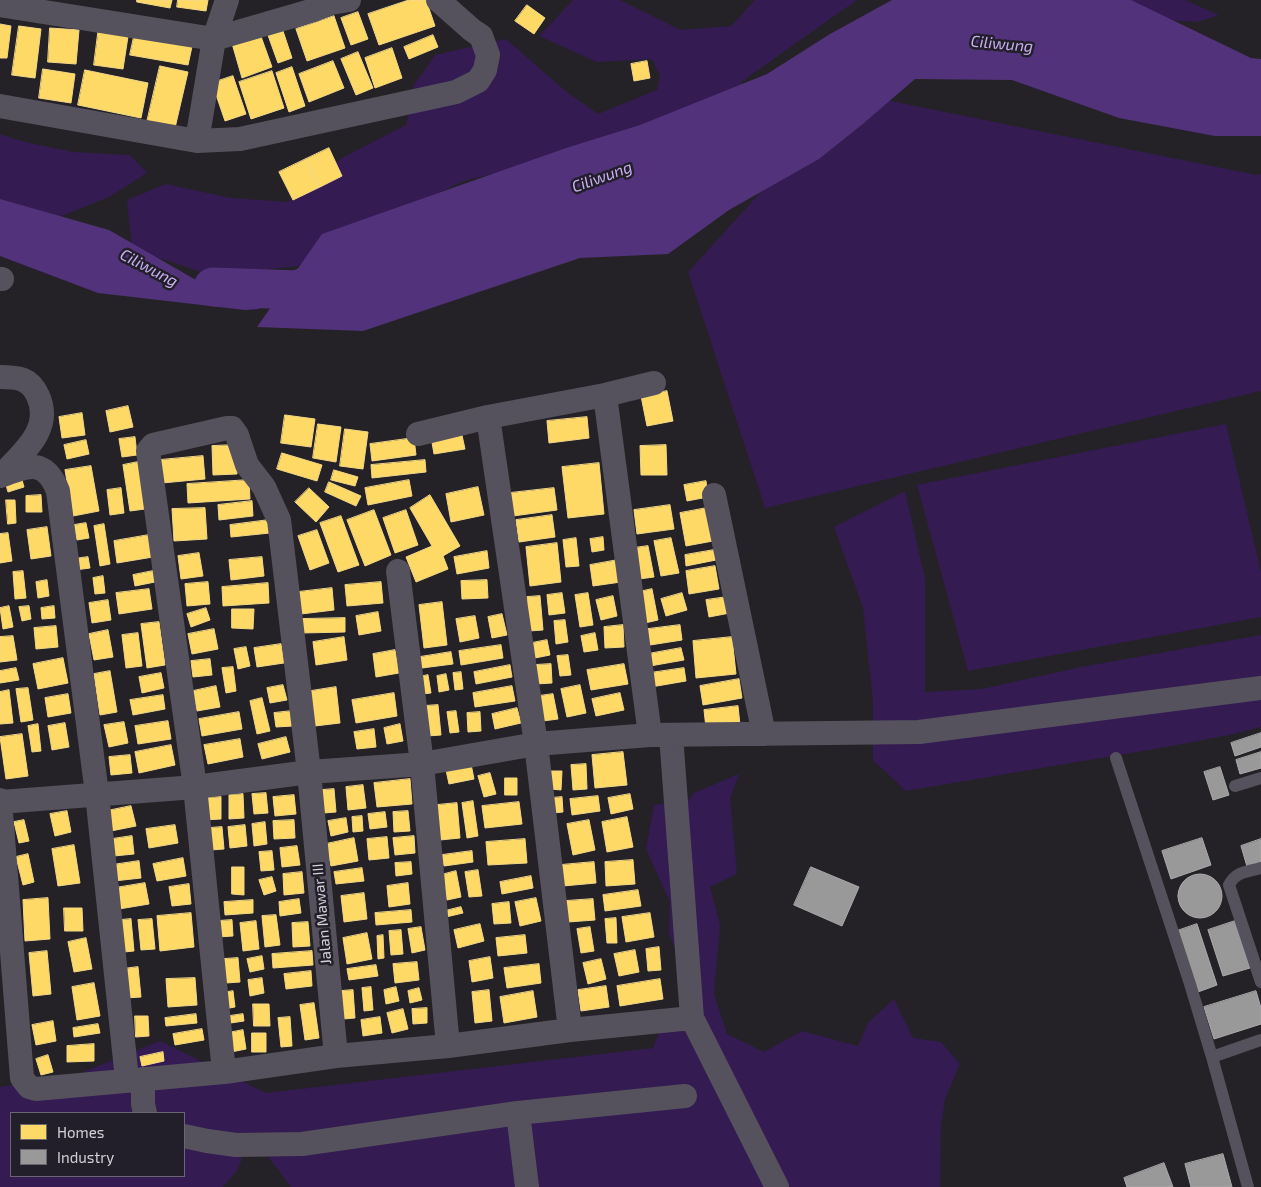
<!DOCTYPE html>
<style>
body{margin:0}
#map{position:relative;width:1261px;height:1187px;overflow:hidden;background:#242227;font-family:"Exo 2",sans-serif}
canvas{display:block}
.legend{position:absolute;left:10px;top:1112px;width:175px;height:65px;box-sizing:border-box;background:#231f2a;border:1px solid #696670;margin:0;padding:6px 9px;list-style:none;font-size:15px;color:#d3d1d8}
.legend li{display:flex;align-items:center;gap:10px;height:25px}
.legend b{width:25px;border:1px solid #696670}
</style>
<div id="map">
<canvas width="1261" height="1187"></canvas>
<ul class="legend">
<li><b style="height:14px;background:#ffd966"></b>Homes</li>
<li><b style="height:14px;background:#999"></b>Industry</li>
</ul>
</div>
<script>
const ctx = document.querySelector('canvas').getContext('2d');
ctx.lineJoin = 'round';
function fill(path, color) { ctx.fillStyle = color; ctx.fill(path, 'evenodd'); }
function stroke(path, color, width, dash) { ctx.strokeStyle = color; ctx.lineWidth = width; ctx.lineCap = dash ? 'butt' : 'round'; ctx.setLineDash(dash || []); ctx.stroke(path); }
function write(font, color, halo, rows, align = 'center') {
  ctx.font = font + ' "Exo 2",sans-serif'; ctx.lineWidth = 5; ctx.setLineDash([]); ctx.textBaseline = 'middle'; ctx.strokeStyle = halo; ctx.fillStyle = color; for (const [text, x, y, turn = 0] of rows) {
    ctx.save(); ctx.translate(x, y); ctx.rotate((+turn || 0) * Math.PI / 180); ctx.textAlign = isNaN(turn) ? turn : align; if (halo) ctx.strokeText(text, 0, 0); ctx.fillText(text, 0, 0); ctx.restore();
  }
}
fill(new Path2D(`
 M573 0H620L681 30 731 26 755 0H857L741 82 743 86 615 145 467 180 360 228 298 266 210 275 132 249 127 200 166 184 231 198 288 202 342 158 406 125 414 85 435 55 506 39 568 93 598 114 657 90 660 75 652 59 597 62 539 36Z
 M1109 0H1185L1219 15 1197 22 1162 20Z
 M851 93 1257 175 1261 174V391L765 508 688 272Z
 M0 134 25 142 73 152 130 155 147 173 109 197 44 223 0 215Z
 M1226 424 1261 572V617L968 671 917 485Z
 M905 491 925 579V692L982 689 1081 667 1261 635V727L1229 735 1172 746 906 791 873 760V701L863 608 834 527Z
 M739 774 730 798 737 874 710 887 720 925 714 994 727 1034 764 1052 802 1031 858 1046 868 1023 894 999 913 1038 941 1042 960 1064 945 1099 941 1126 940 1187H291L251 1134 238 1169 223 1187H0V1087L79 1074 160 1041 266 1093 653 1048 662 1025 689 1020 686 973 669 934 670 902 646 849 654 805 688 801 694 793ZM11 1113H184V1176H11Z`), '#341b52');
fill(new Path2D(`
 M892 0H1131L1251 58 1261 59V136H1215L1119 118 1012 80 915 79 864 123 819 159 729 210 668 254 580 258 363 331 257 327 322 234 566 148 640 125 767 74 830 34Z
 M0 199 109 230 196 280 269 279 259 309 245 310 98 293 0 256Z`), '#52327b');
const homes = new Path2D(`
 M137 0H172L170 8 137 2Z
 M178 0H208L206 11 177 7Z
 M409 0H426L435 26 379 45 368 14Z
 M527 5 545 18 534 34 515 21Z
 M358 12 368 39 351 45 341 18Z
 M334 16 345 48 307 61 296 29Z
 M280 22 292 58 278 63 265 27Z
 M0 24 11 26 7 58H0Z
 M19 26 41 29 35 78 12 75Z
 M99 26 129 30 123 69 94 65Z
 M50 28 79 30 76 64 48 62Z
 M259 31 272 67 242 78 231 40Z
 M135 32 193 42 188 65 130 55Z
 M433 35 438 47 409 59 404 47Z
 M392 48 402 78 375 88 365 58Z
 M358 52 373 88 356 95 341 59Z
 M333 61 344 88 309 102 299 74Z
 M647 61 650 78 634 81 631 64Z
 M160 66 188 72 175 128 147 122Z
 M292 67 305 106 289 112 276 73Z
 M43 69 75 74 71 103 39 98Z
 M85 70 148 83 141 118 78 105Z
 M272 71 284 108 251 119 239 82Z
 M233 76 246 114 225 121 212 83Z
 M329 148 342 176 320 187 306 159Z
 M306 159 320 187 293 200 279 172Z
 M667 391 673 421 647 426 641 396Z
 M128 406 133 427 110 432 106 411Z
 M82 413 85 435 62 438 59 417Z
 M285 415 315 419 311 447 281 443Z
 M587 417 589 438 549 443 547 421Z
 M318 424 341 427 336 462 313 458Z
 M460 426 465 449 434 454 430 431Z
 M345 429 368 432 363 469 340 466Z
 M135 437 137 455 122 457 119 439Z
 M414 438 416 455 372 461 370 444Z
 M86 440 89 454 67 459 64 445Z
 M236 445 237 474 213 475 212 446Z
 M666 445 667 475H641L640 446Z
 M282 453 322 465 317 481 277 469Z
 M203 456 205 479 162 483 160 460Z
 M425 460 426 472 372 478 371 465Z
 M138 462 145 509 130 511 123 465Z
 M599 463 604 514 568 518 562 467Z
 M91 466 99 511 73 516 65 470Z
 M334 470 358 477 355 486 331 480Z
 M22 480 24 487 8 492 6 485Z
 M249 480 250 499 188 503 187 484Z
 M409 480 412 496 368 505 365 488Z
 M706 481 708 497 687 501 684 485Z
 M329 482 361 496 356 506 325 492Z
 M478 487 484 515 451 522 446 494Z
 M121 488 124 513 110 515 107 490Z
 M309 488 329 507 316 522 295 502Z
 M554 488 557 510 513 516 510 493Z
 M41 495 42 512H26V496Z
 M430 495 460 546 443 556 448 569 416 582 406 557 432 546 410 508Z
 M6 500H15L16 523 8 524Z
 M252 501 253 516 219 520 218 505Z
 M670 505 674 529 637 534 634 510Z
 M205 508 207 539 174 541 172 509Z
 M707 508 713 541 686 546 680 513Z
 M374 510 391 555 365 566 347 520Z
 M406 510 418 545 395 553 383 518Z
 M552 515 555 537 519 542 516 520Z
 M341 516 359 565 338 572 320 523Z
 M269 520 270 533 231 537 230 525Z
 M86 523 89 538 77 540 74 525Z
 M104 524 110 564 100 566 94 526Z
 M47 527 51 556 31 559 27 530Z
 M317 530 329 563 310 570 298 536Z
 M8 533 12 561 0 563V534Z
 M149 535 153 557 117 563 114 541Z
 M603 537 604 550 592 552 590 539Z
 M576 538 579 566 566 567 563 540Z
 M671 538 679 573 661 576 654 541Z
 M557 543 561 582 530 586 526 547Z
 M648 546 654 577 639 579 634 548Z
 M714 550 716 560 686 566 685 555Z
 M487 551 489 568 457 574 454 557Z
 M199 553 203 576 181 579 178 556Z
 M88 557 90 568 75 570 74 559Z
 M262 557 264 576 231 580 229 560Z
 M618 560 621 582 593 586 590 565Z
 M715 566 719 589 689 594 686 571Z
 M23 571 26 598 15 599 13 572Z
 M153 571 155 582 135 586 133 575Z
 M103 576 105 593 95 594 93 578Z
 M47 580 49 596 38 598 36 582Z
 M487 580 488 598 462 599 461 581Z
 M208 582 210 604 187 606 185 584Z
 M381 582 383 603 347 606 345 585Z
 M268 583 269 603 223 606 222 587Z
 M332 588 334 610 301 614 298 592Z
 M149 589 152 609 119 614 116 593Z
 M652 589 658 620 645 623 639 592Z
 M562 593 565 613 549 615 547 595Z
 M588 593 593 625 580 627 575 595Z
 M682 593 687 610 666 616 661 599Z
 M540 596 543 630 529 631 527 597Z
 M613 596 617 616 601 620 596 600Z
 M727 597 730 613 709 617 706 600Z
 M108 600 111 620 92 623 89 603Z
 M442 602 447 645 424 648 419 605Z
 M9 606 13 627 3 629 0 608Z
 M29 606 31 619 22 621 19 607Z
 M54 606 55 618 42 619 41 608Z
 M206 608 210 620 191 627 187 614Z
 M232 609H254L253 629 232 628Z
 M378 612 381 631 359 635 356 616Z
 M502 614 507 635 492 638 488 617Z
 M475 616 479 638 460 642 456 619Z
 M345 618V632L302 633V619Z
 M565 620 568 642 556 644 554 621Z
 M159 622 165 665 147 668 141 624Z
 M623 625 624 647 605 648 604 627Z
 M680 625 682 640 650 645 648 629Z
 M56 626 58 647 36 649 34 628Z
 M214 629 218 649 192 654 188 634Z
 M108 630 113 657 94 660 89 634Z
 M138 633 142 666 126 668 122 635Z
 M595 633 598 650 584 652 581 636Z
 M13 636 17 660 0 662V637Z
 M344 637 347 660 316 665 313 642Z
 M732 637 736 674 696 678 693 641Z
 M547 640 550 655 535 658 532 643Z
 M281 644 284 663 257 667 254 648Z
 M501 645 503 658 461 665 459 651Z
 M246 647 250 666 238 669 234 649Z
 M681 648 684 660 650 666 648 654Z
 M395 650 399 673 376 677 373 654Z
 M451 652 453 664 422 668 420 657Z
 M568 655 571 675 560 676 557 656Z
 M63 658 68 683 38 689 33 664Z
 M210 659 212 675 193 677 191 661Z
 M551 664 552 683 536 684 535 665Z
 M624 664 628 684 591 690 587 670Z
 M510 665 512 677 476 684 474 672Z
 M233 667 236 691 226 693 222 668Z
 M16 668 19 680 0 683V671Z
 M684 668 686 681 651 687 650 673Z
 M110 671 117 712 100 715 94 674Z
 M461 672 463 689 455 690 453 673Z
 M161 673 164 688 142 693 139 677Z
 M446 674 449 690 439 692 437 676Z
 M428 675 431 693 422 694 419 677Z
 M739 679 742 698 703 705 700 686Z
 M283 685 287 700 270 703 267 688Z
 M580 685 586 713 567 717 561 689Z
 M216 686 220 707 197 711 193 691Z
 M512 686 515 701 475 707 473 693Z
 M336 687 340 723 315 726 311 691Z
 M28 688 33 720 21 722 16 689Z
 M9 690 13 723 0 724V692Z
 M394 693 397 716 356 723 352 700Z
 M620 693 624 710 596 716 592 699Z
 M68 694 71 713 48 717 45 698Z
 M553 694 558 719 543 721 539 696Z
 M163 695 165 709 133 715 130 700Z
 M262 698 270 731 257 734 250 701Z
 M438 705 441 735 427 736 424 706Z
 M738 706 740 725 706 728 704 710Z
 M517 708 521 723 495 729 492 714Z
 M292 711 293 726 276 727 274 713Z
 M456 711 459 732 450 733 447 712Z
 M239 712 242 729 202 736 199 719Z
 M480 712 481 731 468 732 467 713Z
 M168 721 171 739 138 744 135 726Z
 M124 722 128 743 109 747 104 725Z
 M65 723 69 747 52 750 48 726Z
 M38 724 41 751 32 752 28 726Z
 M400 724 403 741 387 744 384 728Z
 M374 729 376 747 357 749 354 732Z
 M22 734 28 776 6 779 0 737Z
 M286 737 290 752 262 759 258 744Z
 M240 739 243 757 208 764 204 745Z
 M171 745 175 765 139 773 135 752Z
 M623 752 627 785 595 788 592 755Z
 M130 755 132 773 111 775 109 757Z
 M471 764 474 779 449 784 446 770Z
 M586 764 587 789 573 790 571 765Z
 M551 771H562L561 790 550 789Z
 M490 773 496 794 484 797 478 776Z
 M505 778H517V795H505Z
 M410 779 412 804 377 807 374 783Z
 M363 785 366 808 348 810 346 787Z
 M334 789 336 812 324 813 322 790Z
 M266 793 268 813 254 814 252 794Z
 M243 794 244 818 229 819V795Z
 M630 794 633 809 611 814 608 798Z
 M294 795 296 814 275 816 273 797Z
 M598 796 600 811 572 815 570 799Z
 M221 797V819L204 820V798Z
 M562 797 563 812 553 813 552 798Z
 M473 801 478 836 467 838 462 803Z
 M519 802 522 824 485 828 482 806Z
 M457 803 460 838 440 840 437 805Z
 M131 806 136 826 111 831 107 811Z
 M67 811 71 832 55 836 50 814Z
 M408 811 410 831 394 832 393 812Z
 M385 812 387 827 370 829 368 814Z
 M362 816 363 831 353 832 352 817Z
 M627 817 633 847 607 852 602 822Z
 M346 818 348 832 331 836 328 821Z
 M24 820 29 841 19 843 14 822Z
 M294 820 295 838 274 839 273 821Z
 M589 820 595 850 573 855 567 824Z
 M265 822 267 844 254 846 252 824Z
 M175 825 178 843 149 848 146 829Z
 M245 825 247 846 230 848 228 827Z
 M222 827 224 849 211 850 209 828Z
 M132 836 134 854 114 856 112 839Z
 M414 836 415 853 395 855 393 838Z
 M387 837 389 858 369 860 367 839Z
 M354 838 358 861 331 866 326 844Z
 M525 839 527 863 488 865 486 842Z
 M74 845 80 883 58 886 52 849Z
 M297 846 300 865 282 867 280 848Z
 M272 851 274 870 261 871 259 852Z
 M472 851 473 862 444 866 442 855Z
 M28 854 34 882 23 885 16 857Z
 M183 858 186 876 157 881 153 864Z
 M633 860 635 884 606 886 605 862Z
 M139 861 141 878 114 881 112 865Z
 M411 862 412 874 396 876 395 863Z
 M594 862 596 883 563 886 561 865Z
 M232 867H244V895L232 894Z
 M362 868 364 881 336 884 334 872Z
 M478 870 482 896 469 897 465 872Z
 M456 871 461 897 447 900 441 875Z
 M302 872 304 893 284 895 283 874Z
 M531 876 533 888 502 894 500 882Z
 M272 877 276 891 264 895 259 880Z
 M145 883 149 904 119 909 115 888Z
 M408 883 410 904 389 907 387 886Z
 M189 884 191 904 172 906 169 887Z
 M638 890 641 906 605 911 603 895Z
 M364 893 367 919 344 922 341 896Z
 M48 898 50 939 25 941 23 900Z
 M536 898 541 921 520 926 515 902Z
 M299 899 301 913 280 916 279 902Z
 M593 899 595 920 568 922 566 901Z
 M253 900V913L225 915 224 902Z
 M509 902 511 923 494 924 492 904Z
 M461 907 463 913 446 917 445 911Z
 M64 908H82L83 931H65Z
 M411 910 412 922 376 925 375 913Z
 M191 913 194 947 160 951 157 916Z
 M650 913 654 937 626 942 622 917Z
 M276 915 280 945 265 947 262 916Z
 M616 918 617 943H607L605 919Z
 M131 919 134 951 124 952 121 920Z
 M152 919 155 949 141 950 138 920Z
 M232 920 233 936 218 937V921Z
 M256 921 259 949 243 951 240 923Z
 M308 922 310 946 293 947 292 923Z
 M480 924 484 941 458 948 454 930Z
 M421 927 425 950 412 953 408 929Z
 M590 927 594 951 581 953 577 929Z
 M401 930 403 954 391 955 389 931Z
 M367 933 372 959 347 964 343 938Z
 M383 935 384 958 378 959 377 936Z
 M525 935 527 953 498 956 496 938Z
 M86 938 92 969 74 972 68 942Z
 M659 947 661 970 648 971 646 949Z
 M635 950 639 972 619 976 614 954Z
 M47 951 51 994 33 996 29 953Z
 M312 951 313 965 273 968 272 954Z
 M262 956 264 969 250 972 247 959Z
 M490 957 493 978 472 982 469 961Z
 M238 958 240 982 226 983 224 959Z
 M601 959 606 979 588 984 583 963Z
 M417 962 419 980 395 983 393 964Z
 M539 964 541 983 507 988 504 968Z
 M376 965 378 976 349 980 347 969Z
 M138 967 141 997 126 998 123 969Z
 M311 971 312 986 286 989 284 974Z
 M195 978 197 1005 168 1007 166 979Z
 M262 978 264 993 250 996 248 980Z
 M660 979 663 999 620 1006 617 986Z
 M94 983 100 1016 77 1020 72 987Z
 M606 986 609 1007 581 1011 578 990Z
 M371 987 373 1010 364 1011 362 988Z
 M396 987 399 1001 386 1004 384 990Z
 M419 988 422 1000 410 1003 408 991Z
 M353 990 355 1018 343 1019 341 991Z
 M489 990 492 1021 475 1023 472 992Z
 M233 991 235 1007 224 1009 222 993Z
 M533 991 537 1017 504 1023 500 997Z
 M314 1003 319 1038 305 1040 300 1005Z
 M253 1004H269L270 1026H254Z
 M427 1008V1023L413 1024 412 1009Z
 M403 1009 408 1029 392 1033 387 1013Z
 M196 1014 197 1023 166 1026 165 1018Z
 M243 1014 244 1021 224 1024 223 1017Z
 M135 1016H148L149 1036 136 1037Z
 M290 1017 292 1046 281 1047 278 1018Z
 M380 1017 382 1033 363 1036 361 1020Z
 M53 1021 56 1041 36 1045 32 1025Z
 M98 1024 100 1033 74 1037 73 1028Z
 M202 1029 204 1040 175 1045 173 1034Z
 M243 1030 246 1049 226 1053 223 1034Z
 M252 1033H266V1052H252Z
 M94 1044V1061L67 1062V1046Z
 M163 1052 164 1061 142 1066 140 1057Z
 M48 1055 53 1072 41 1075 36 1059Z`);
fill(homes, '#ffd966');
stroke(homes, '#f2d788', 1);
const industry = new Path2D(`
 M1261 733V747L1235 756 1231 743Z
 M1261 752V768L1240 774 1236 760Z
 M1220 767 1229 795 1213 800 1204 772Z
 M1202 838 1211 865 1171 879 1162 851Z
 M1261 839V865L1248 870 1241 846Z
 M811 867 859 887 842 926 794 905Z
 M1178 896a22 22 0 1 1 44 0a22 22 0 1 1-44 0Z
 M1235 921 1250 968 1223 976 1208 930Z
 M1197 924 1217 985 1198 992 1177 931Z
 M1256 991 1261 1008V1024L1214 1039 1204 1007Z
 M1223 1154 1232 1187H1191L1185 1164Z
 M1164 1163 1173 1187H1127L1124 1178Z`);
fill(industry, '#999');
stroke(industry, '#aaaaac', 1);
stroke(new Path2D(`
 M213 287 298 290 333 273`), '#52327b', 39);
stroke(new Path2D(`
 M1116 758 1190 984 1212 1057 1248 1187
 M1235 786 1261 778
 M1261 868C1247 872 1236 871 1229 885L1261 982
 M1212 1057 1261 1040`), '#56525d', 12);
stroke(new Path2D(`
 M0 5 214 39 314 10 331 3 349 0
 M0 106 197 141 240 139 456 92 478 81 485 70 488 55 481 36 472 30 438 0
 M197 141 214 39 227 0
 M0 279H2
 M0 377C18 377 30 378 38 396 53 429 23 452 3 474
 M605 395 650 735
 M488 417 536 744 570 1030
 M418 434 488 417 605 395 654 383
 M0 476C28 465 45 458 58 491L97 794 127 1079
 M714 495 764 734
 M398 571 422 764 448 1046
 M671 735 692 1018 777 1187
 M0 800 22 1078 29 1087 36 1089 224 1072 336 1056 448 1046 570 1030 692 1018
 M0 802 195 787 309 772 422 764 536 744 650 735 919 732 1261 688
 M224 1072 195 787 148 451 153 445 227 428H232L237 435 247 465 264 487 279 520 309 772 336 1056
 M143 1079V1104L145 1113
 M518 1113 527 1187
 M184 1136 207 1141 236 1145 302 1144 518 1113 685 1096`), '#56525d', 24);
write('15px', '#d3d1d8', '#231f2a', [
 ["Jalan Mawar III",322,914,-95]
]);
write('italic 16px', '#c9b0f3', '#231f2a', [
 ["Ciliwung",1002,44,5],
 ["Ciliwung",602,177,-20],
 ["Ciliwung",149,268,28]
]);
</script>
